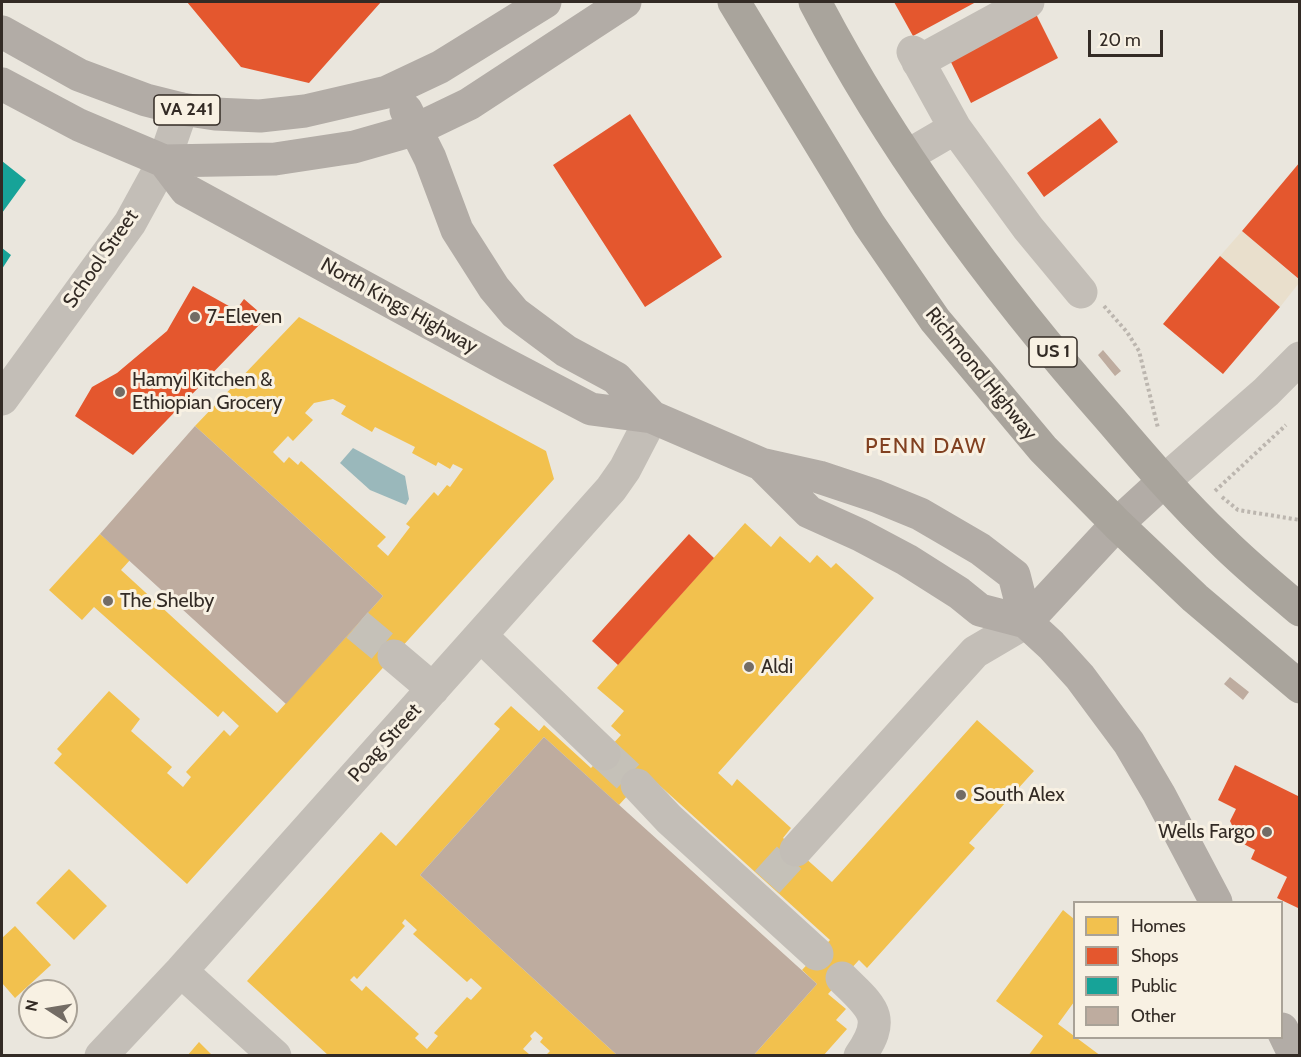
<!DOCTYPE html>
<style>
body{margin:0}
#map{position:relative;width:1301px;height:1057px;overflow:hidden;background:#eae6dd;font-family:Cabin,sans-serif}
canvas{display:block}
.frame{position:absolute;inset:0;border:3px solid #332b25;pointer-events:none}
.legend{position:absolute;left:1073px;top:901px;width:210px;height:138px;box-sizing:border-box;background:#f8f1e3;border:2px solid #a9a297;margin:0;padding:8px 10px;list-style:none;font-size:18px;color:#332b25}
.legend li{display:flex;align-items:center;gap:12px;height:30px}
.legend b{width:30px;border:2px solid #a9a297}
.north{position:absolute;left:18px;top:979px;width:60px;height:60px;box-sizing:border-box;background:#f8f1e3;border:2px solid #a9a297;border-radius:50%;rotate:282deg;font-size:16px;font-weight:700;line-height:24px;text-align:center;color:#332b25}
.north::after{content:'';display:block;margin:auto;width:21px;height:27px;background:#736c65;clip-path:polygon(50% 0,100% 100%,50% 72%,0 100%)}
.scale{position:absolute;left:1088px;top:30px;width:75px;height:27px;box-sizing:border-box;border:3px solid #332b25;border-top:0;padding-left:8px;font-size:18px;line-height:21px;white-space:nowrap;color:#332b25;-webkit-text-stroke:4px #f8f1e3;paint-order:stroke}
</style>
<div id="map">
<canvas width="1301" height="1057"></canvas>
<div class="frame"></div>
<ul class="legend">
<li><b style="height:16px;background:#f2c14e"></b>Homes</li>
<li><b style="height:16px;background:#e4572e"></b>Shops</li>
<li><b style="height:16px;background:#17a398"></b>Public</li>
<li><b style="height:16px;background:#beac9f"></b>Other</li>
</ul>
<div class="north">N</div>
<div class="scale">20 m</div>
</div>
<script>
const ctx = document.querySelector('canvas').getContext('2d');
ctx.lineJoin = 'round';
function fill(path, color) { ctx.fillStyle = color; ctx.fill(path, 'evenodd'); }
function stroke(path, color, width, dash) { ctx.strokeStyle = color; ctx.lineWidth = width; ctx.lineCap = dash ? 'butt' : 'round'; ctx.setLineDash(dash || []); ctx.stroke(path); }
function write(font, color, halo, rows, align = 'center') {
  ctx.font = font + ' Cabin,sans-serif'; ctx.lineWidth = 6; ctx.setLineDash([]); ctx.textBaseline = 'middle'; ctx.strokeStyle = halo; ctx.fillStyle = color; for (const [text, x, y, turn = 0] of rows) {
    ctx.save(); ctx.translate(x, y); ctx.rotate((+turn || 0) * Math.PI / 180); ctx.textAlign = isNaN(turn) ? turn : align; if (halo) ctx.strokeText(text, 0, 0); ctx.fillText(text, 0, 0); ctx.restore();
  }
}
fill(new Path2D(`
 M1242 231 1299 280V283L1280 307 1220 256Z`), '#e9dfcc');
fill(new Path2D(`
 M353 448 405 476 409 499 406 505 370 490 340 463Z`), '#9ab8bb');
fill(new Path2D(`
 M299 317 546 451 554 479 187 884 54 763 62 754 57 749 109 691 140 719 131 731 172 767 167 773 183 787 191 777 186 772 224 730 230 736 239 726 223 711 218 717 94 607 82 620 49 590 100 534 130 560 121 570 277 713 383 596 195 426ZM333 399 346 406 341 414 372 432 375 427 415 447 412 453 436 466 438 462 450 469 453 464 463 469 450 487 447 485 438 496 434 492 406 524 410 527 388 556 377 546 386 537 301 461 298 465 289 457 284 463 273 452 288 436 293 441 313 420 305 413 314 403Z
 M745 523 771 547 780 536 810 563 817 555 831 568 836 563 874 598 718 773 732 786 737 779 791 828 783 838 832 882 977 720 1034 771 969 843 975 848 867 968 859 960 828 994 846 1009 836 1020 847 1029 823 1056H753L817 984 802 970 830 940 647 774 619 805 544 737 420 875 618 1056H548L547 1054 550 1051 540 1042 543 1038 535 1031 530 1036 532 1039 523 1049 529 1054 527 1056H329L247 981 381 832 396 846 500 729 494 724 511 706 539 731 544 725 591 768 621 735 611 726 624 711 597 688ZM405 919 417 930 413 934 467 982 471 978 482 988 471 1000 467 997 434 1033 438 1036 427 1049 415 1038 419 1034 366 986 362 991 350 980 354 976 357 979 405 926 402 923Z
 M69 869 107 906 74 940 36 903Z
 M1063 910 1074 919V1002L1058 1024 1101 1056H1028L1043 1036 996 1001Z
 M15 926 51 965 15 998 2 983V938Z
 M199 1042 213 1056H187Z`), '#f2c14e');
fill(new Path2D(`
 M187 2H381L309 83 241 67Z
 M894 2H976L913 36Z
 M1031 4 1058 58 971 103 947 54Z
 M630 114 722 257 645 307 553 165Z
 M1100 118 1118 142 1044 197 1027 173Z
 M1300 162V280L1242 231Z
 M1220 256 1280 307 1223 374 1163 324Z
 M193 286 236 310 244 299 266 318 133 455 75 416 92 387 117 373 167 331Z
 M689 534 714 558 618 665 592 641Z
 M1235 765 1300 797V904L1298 908 1277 898 1287 877 1251 859 1255 850 1240 842 1230 821 1236 809 1218 800Z`), '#e4572e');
fill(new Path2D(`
 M2 161 26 180 2 213Z
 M2 248 11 255 2 269Z`), '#17a398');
fill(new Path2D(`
 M1103 350 1121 371 1115 376 1098 355Z
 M195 426 383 596 286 704 100 534Z
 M1230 677 1249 692 1243 700 1224 684Z
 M544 737 817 984 753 1056H618L420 875Z`), '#beac9f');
stroke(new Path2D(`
 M357 625 394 656
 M604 754 637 785
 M767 882 796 850`), '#c5c1b8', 33, [33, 16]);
stroke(new Path2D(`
 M1104 306 1127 332 1139 351 1158 428
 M1215 491 1286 425
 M1222 497 1238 510 1300 520`), '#bcb6af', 4, [3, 3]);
stroke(new Path2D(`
 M913 52 955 128 1028 228 1081 292
 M918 62 1028 2
 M907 156 955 128
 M2 399 130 223 164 161 182 109
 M1164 481 1266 392 1300 358
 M481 636 604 754
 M394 656 433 689
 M637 785 669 819 817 954
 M796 850 975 652 1026 622
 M181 971 275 1056
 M842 978C871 1007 888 1016 860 1056
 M101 1056 181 971 611 489 625 469 652 417`), '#c3beb7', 33);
stroke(new Path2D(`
 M2 32 79 75 146 100 182 109 215 114 260 116 305 111 387 92 440 67 545 2
 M2 84 79 125 164 161 275 159 354 147 417 129 469 104 625 2
 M406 110 430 158 457 230 494 288 515 313 566 351 616 378 652 417
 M164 161 186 190 505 364 591 409 652 417 761 464 819 477 876 496 920 514 980 549 1014 575 1026 622
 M761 464 809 512 860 535 907 560 959 593 980 610 1026 622 1051 645 1080 677 1129 743 1159 794 1216 902
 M1026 622 1117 524 1164 481
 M1282 1029 1295 1056`), '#b2aca6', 33);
stroke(new Path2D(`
 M734 2 869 224 935 320 1043 449 1117 524 1195 598 1300 687
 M815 2C894 153 998 292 1111 420 1146 461 1182 503 1221 540 1246 565 1273 587 1300 610`), '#a9a49c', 33);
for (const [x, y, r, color] of [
 [195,317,6,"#736c65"],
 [120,392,6,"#736c65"],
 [108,601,6,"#736c65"],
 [749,667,6,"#736c65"],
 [961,795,6,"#736c65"],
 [1267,832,6,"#736c65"]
]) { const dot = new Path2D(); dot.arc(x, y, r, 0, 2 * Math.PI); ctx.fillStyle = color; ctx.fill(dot); stroke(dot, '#f8f1e3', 2); }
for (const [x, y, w] of [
 [187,110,66],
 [1053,352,48]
]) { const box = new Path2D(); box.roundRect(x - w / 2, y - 15, w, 30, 4.5); ctx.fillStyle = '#f8f1e3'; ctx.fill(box); stroke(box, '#332b25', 1.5); }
write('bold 18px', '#332b25', null, [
 ["VA 241",187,110],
 ["US 1",1053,352]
]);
write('20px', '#332b25', '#f8f1e3', [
 ["School Street",101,259,-55],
 ["North Kings Highway",399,306,29],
 ["Richmond Highway",981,374,51],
 ["Poag Street",385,743,-48]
]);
write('20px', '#332b25', '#f8f1e3', [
 ["7-Eleven",207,317],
 ["Hamyi Kitchen &",132,380],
 ["Ethiopian Grocery",132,403],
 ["The Shelby",120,601],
 ["Aldi",761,667],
 ["South Alex",973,795],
 ["Wells Fargo",1255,832,"right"]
], 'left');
ctx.letterSpacing = '1.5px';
write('22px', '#814020', '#f8f1e3', [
 ["PENN DAW",926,447]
]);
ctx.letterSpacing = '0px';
</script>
